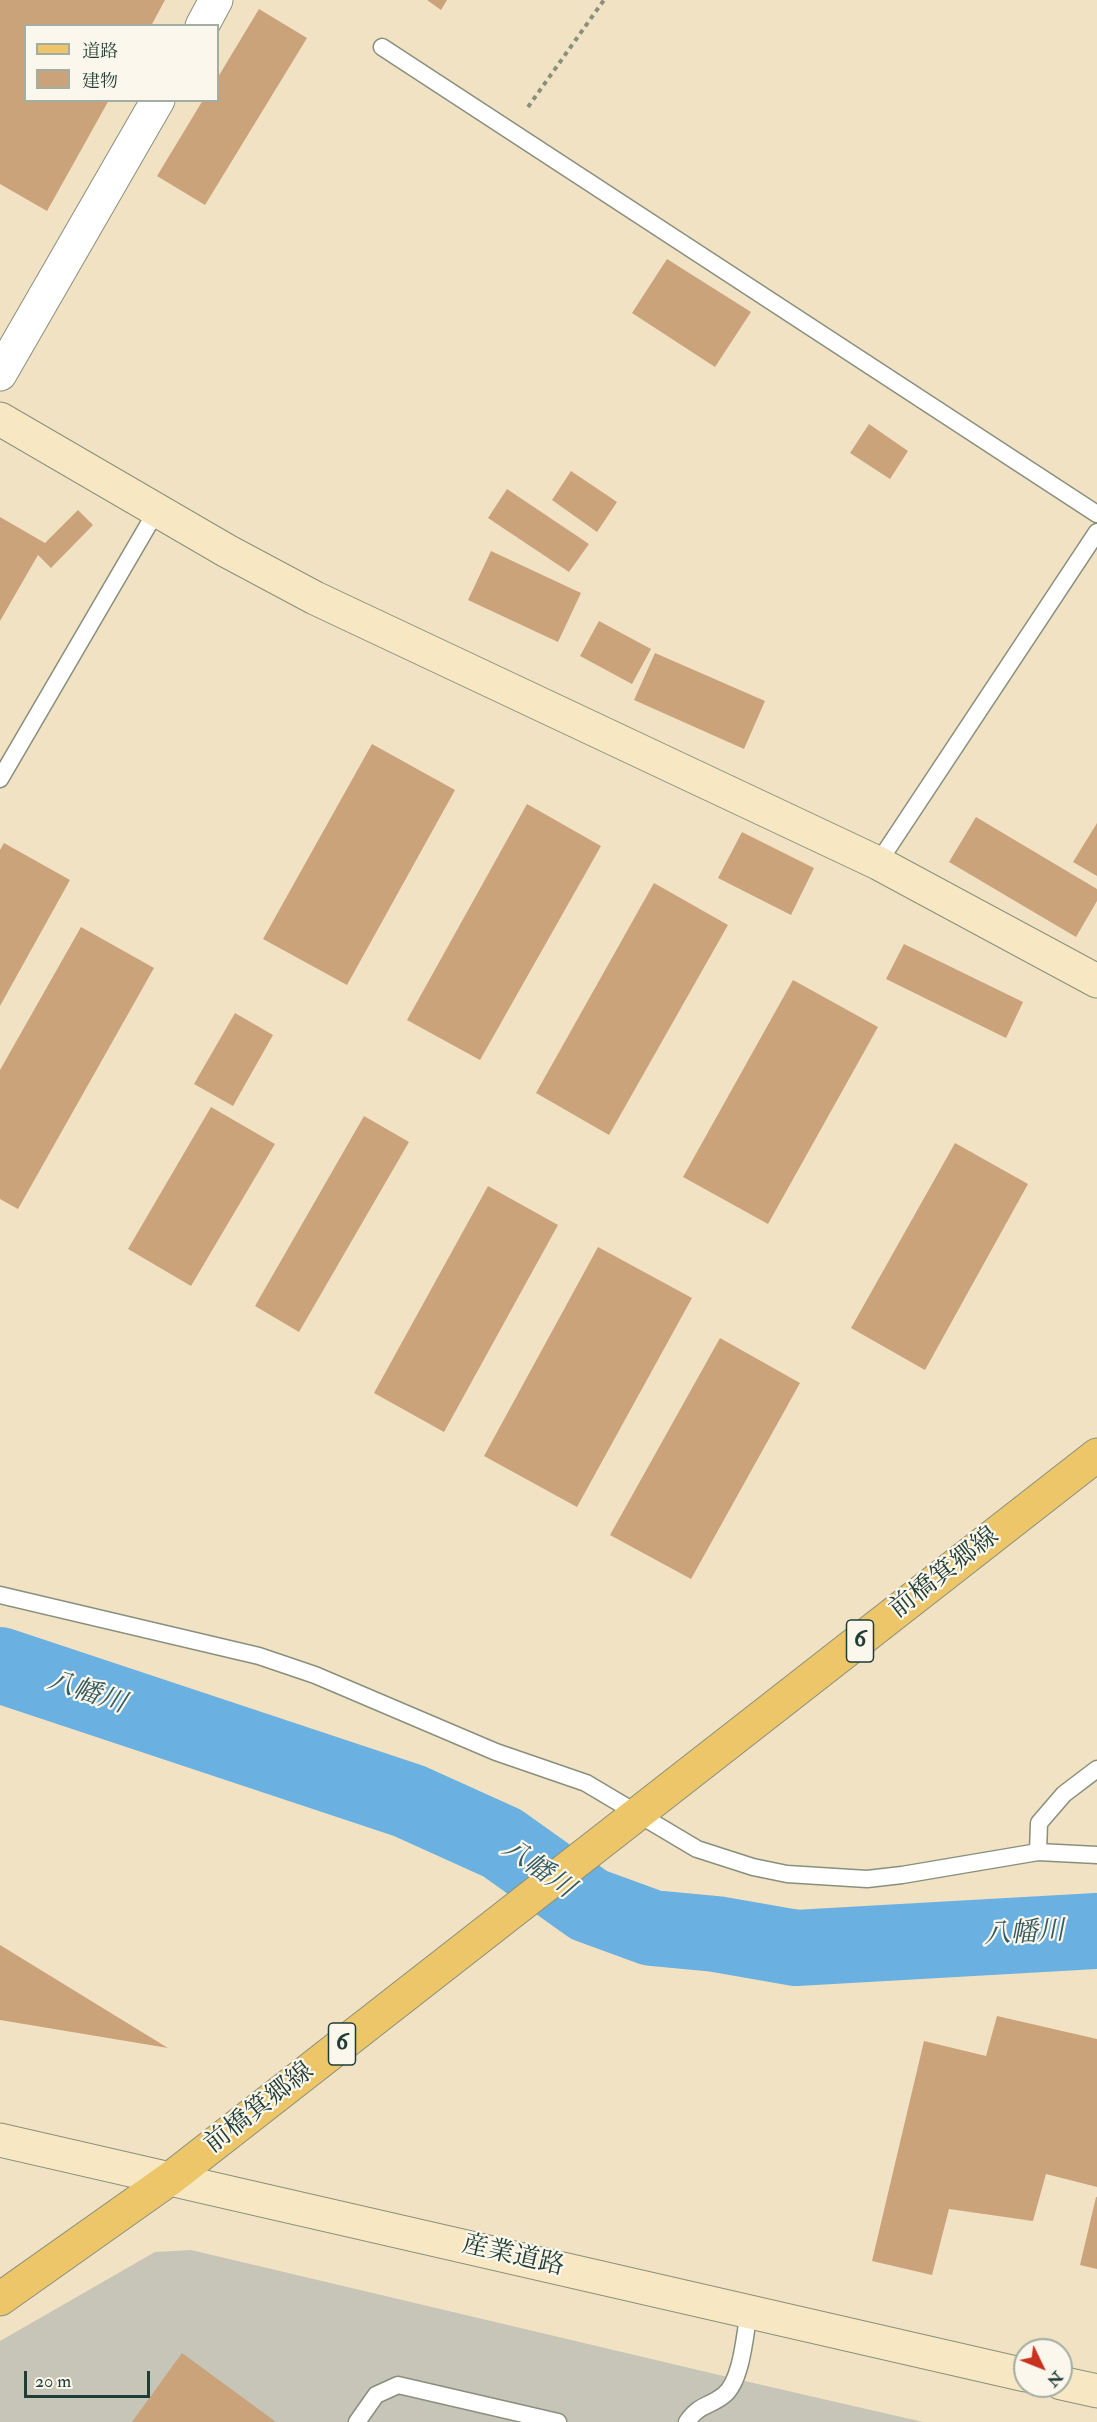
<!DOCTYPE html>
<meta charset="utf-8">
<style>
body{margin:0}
#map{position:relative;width:1097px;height:2422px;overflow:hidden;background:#f1e2c4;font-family:"IM FELL Double Pica","Noto Serif JP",serif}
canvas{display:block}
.legend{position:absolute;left:24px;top:24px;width:195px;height:78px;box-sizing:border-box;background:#fbf7ec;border:2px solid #a3ada2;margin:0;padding:8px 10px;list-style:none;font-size:18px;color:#1f3d34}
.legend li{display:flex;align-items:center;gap:12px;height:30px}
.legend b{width:30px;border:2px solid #a3ada2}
.north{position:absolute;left:1013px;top:2338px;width:60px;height:60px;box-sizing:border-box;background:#fbf7ec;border:2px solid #a3ada2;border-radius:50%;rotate:133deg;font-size:16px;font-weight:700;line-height:24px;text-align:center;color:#1f3d34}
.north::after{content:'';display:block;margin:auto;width:21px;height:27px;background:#c8321e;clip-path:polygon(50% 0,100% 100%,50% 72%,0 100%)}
.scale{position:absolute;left:24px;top:2371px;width:126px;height:27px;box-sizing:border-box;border:3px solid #1f3d34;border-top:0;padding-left:8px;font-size:18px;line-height:21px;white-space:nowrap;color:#1f3d34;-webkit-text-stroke:4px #fbf7ec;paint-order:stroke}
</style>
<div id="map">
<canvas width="1097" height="2422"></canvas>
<ul class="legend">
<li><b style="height:8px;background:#ecc669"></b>道路</li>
<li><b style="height:16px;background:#cba37b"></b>建物</li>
</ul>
<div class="north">N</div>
<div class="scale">20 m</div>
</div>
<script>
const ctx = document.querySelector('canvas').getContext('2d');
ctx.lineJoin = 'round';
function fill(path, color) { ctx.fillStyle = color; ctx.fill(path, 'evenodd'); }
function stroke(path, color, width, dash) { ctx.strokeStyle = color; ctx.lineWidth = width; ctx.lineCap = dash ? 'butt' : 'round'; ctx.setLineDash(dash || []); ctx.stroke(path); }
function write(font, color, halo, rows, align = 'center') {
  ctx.font = font + ' "IM FELL Double Pica","Noto Serif JP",serif'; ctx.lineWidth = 4.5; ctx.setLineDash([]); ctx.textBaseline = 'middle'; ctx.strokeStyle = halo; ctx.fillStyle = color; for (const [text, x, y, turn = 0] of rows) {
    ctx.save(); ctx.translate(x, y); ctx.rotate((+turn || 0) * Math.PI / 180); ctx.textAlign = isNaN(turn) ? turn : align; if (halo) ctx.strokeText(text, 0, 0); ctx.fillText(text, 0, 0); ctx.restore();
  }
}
fill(new Path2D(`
 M191 2250 736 2379 923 2422H0V2341L155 2252Z`), '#c6c5b8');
stroke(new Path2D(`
 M0 1665 409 1801 502 1843 589 1905 652 1928 716 1934 796 1948 1097 1931`), '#6ab0e0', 76);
fill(new Path2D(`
 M0 0H165L151 26H26V100H109L47 211 0 184Z
 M427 0H447L441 10Z
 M259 9 307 38 205 205 157 176 203 100H218V77Z
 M667 259 751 312 715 367 632 313Z
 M869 424 908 451 890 479 850 453Z
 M571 471 617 502 597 532 552 500Z
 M507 489 589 544 569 572 488 518Z
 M78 510 93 525 51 568 38 555 0 621V517L45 543Z
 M491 551 581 593 558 642 468 600Z
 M599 621 651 649 632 684 580 656Z
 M655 653 765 701 744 749 634 700Z
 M372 744 455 790 347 985 263 939Z
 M527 804 601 846 480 1060 407 1020Z
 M976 817 1097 889V901L1076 937 949 862Z
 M1097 823V876L1073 862Z
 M742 832 814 868 791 915 718 878Z
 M4 843 70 880 0 1006V850Z
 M654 883 728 925 609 1135 536 1093Z
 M81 927 154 968 18 1209 0 1199V1070Z
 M904 944 1023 1002 1006 1038 886 979Z
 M793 980 878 1027 768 1224 683 1177Z
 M235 1013 273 1035 233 1106 194 1084Z
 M211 1107 275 1144 191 1286 128 1249Z
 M364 1116 409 1142 299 1332 255 1306Z
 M955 1143 1028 1184 925 1370 851 1328Z
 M488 1186 558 1225 444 1432 374 1393Z
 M598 1247 692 1298 577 1507 484 1456Z
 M720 1338 800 1383 691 1579 610 1535Z
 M0 1945 168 2048 0 2020Z
 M997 2016 1097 2039V2187L1046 2174 1033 2221 949 2209 932 2275 872 2261 924 2041 986 2056Z
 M1096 2197H1097V2269L1080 2265Z
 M182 2353 276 2422H132Z`), '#cba37b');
const lane = new Path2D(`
 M382 47 1097 514
 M0 779 157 510
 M878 863 1097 532
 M0 1595 259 1656 315 1675 496 1752 586 1783 697 1849 753 1867 787 1874 867 1879 902 1875 1038 1852 1097 1855
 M1038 1852 1039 1823 1064 1794 1097 1769
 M357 2422 376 2395 398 2385 558 2422
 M687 2422C699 2404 709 2407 724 2395 742 2381 745 2333 749 2311`);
const street = new Path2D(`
 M202 26 216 0
 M0 374 158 100`);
const secondary = new Path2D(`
 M0 419 227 551 315 598 878 863 1097 981
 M0 2140 1025 2375
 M1061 2383 1097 2391`);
const primary = new Path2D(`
 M0 2299 171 2178 1097 1455`);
stroke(lane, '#88907c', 19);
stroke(street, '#88907c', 35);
stroke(secondary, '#88907c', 35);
stroke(primary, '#88907c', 35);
stroke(new Path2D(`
 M528 107 604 0`), '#88907c', 4, [4.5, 4.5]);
stroke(lane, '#fff', 16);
stroke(street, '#fff', 33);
stroke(secondary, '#f7e8c3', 33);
stroke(primary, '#ecc669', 33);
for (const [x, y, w] of [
 [860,1641,27],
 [342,2044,27]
]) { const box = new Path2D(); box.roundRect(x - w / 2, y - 21, w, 42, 4.5); ctx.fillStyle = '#fbf7ec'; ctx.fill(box); stroke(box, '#1f3d34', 1.5); }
write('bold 24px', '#1f3d34', null, [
 ["6",860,1641],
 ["6",342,2044]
]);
write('26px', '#1f3d34', '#fbf7ec', [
 ["前橋箕郷線",945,1574,-38],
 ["前橋箕郷線",260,2109,-38],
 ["産業道路",513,2257,13]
]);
write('italic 27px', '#325a5f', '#fbf7ec', [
 ["八幡川",86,1694,18],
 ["八幡川",537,1870,35],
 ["八幡川",1024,1935,-3]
]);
</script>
